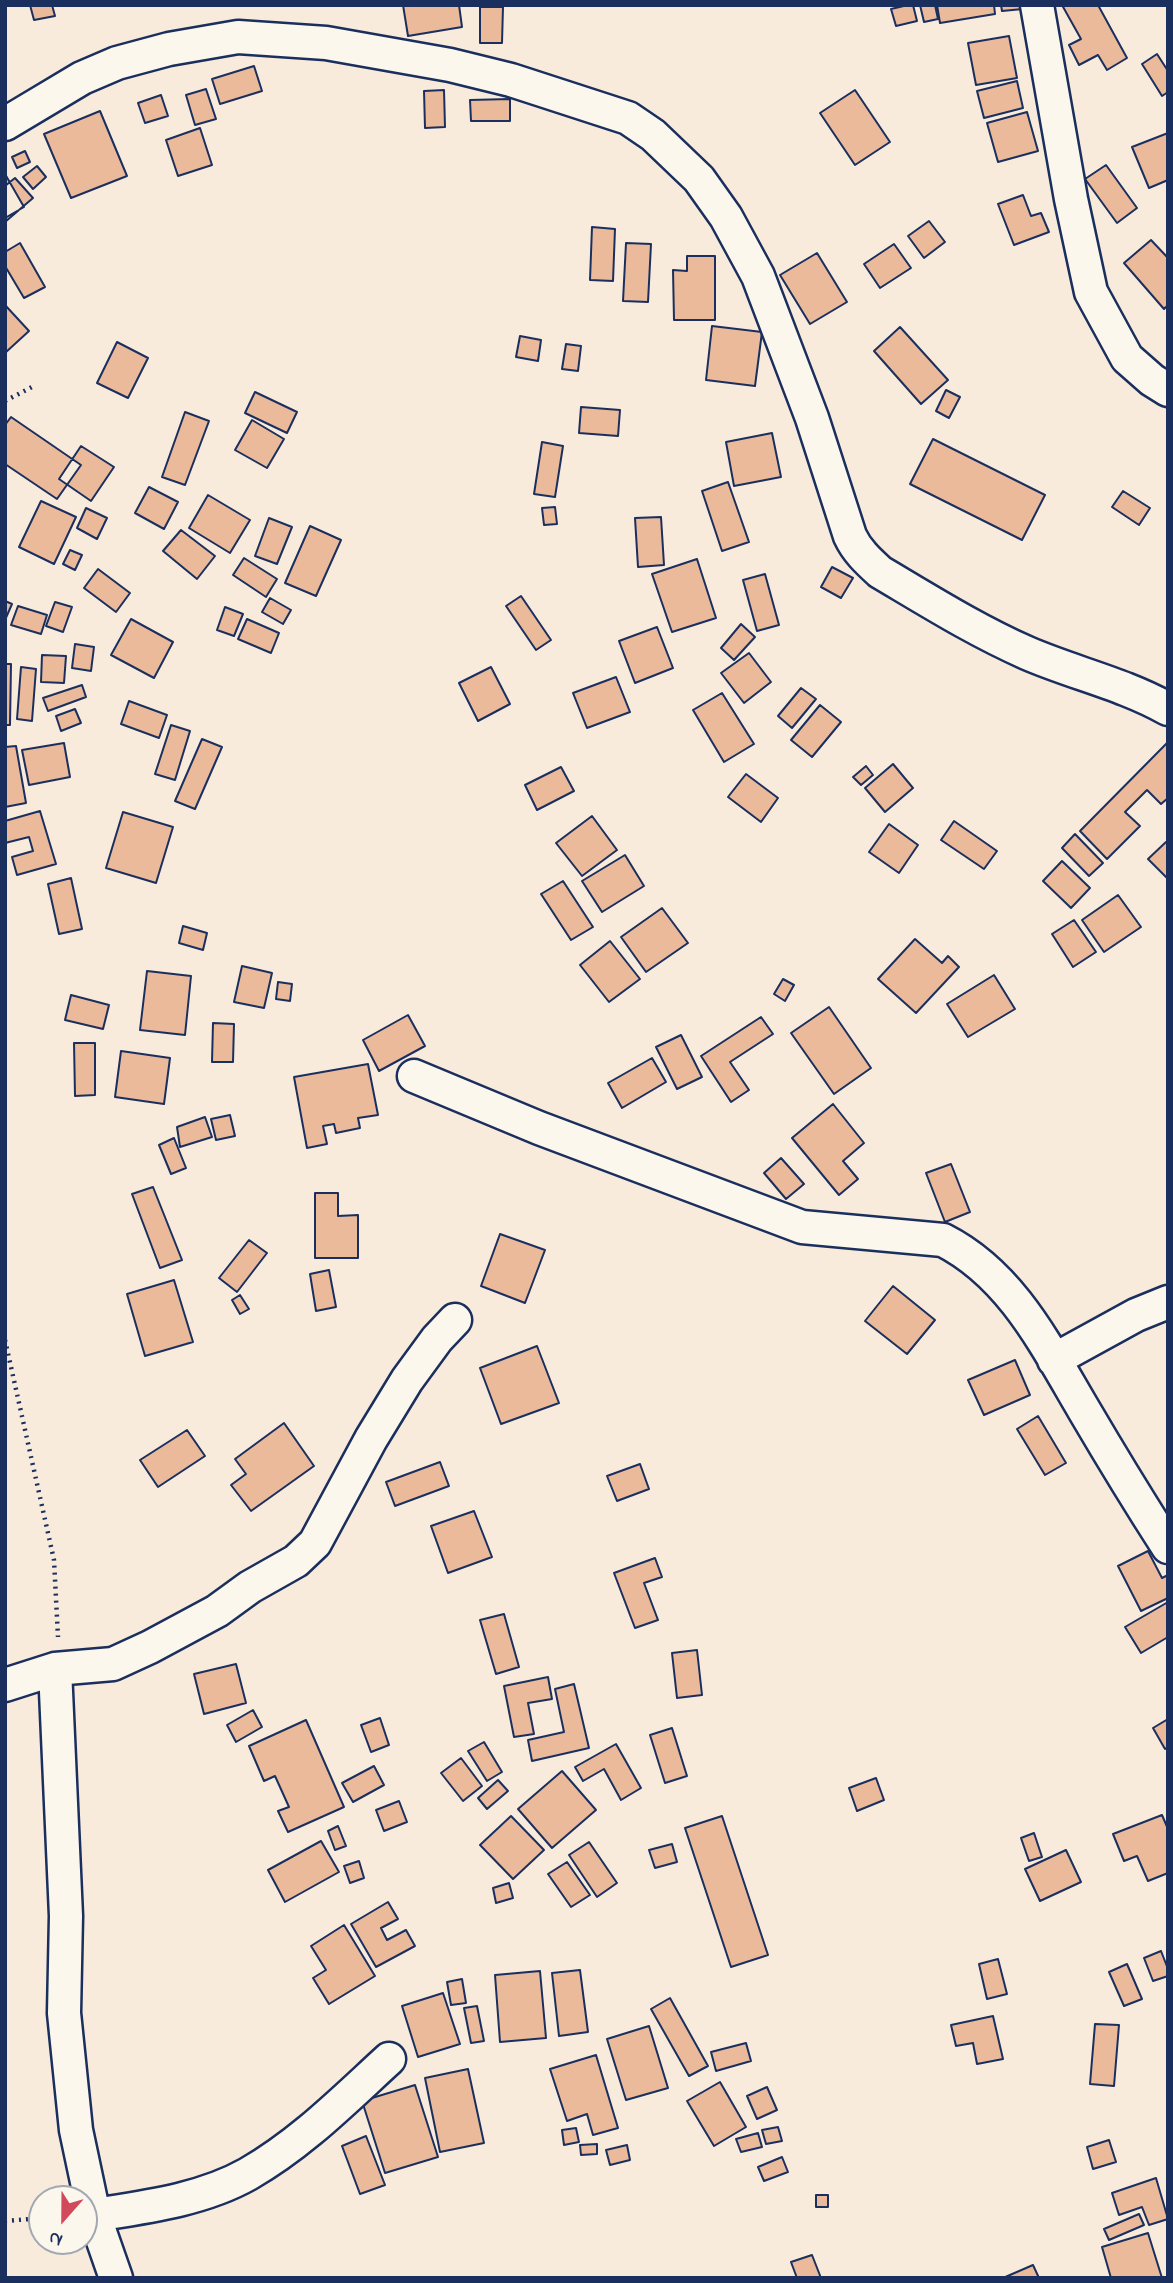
<!DOCTYPE html>
<style>
body{margin:0}
#map{position:relative;width:1173px;height:2283px;overflow:hidden;background:#f8ebdc;font-family:"Indie Flower",sans-serif}
canvas{display:block}
.frame{position:absolute;inset:0;border:7px solid #1b2f5e;pointer-events:none}
.north{position:absolute;left:28px;top:2185px;width:70px;height:70px;box-sizing:border-box;background:#fbf7ec;border:2px solid #a1a7b3;border-radius:50%;rotate:201deg;font-size:19px;font-weight:700;line-height:28px;text-align:center;color:#1b2f5e}
.north::after{content:'';display:block;margin:auto;width:24px;height:32px;background:#d1495b;clip-path:polygon(50% 0,100% 100%,50% 72%,0 100%)}
</style>
<div id="map">
<canvas width="1173" height="2283"></canvas>
<div class="frame"></div>
<div class="north">N</div>
</div>
<script>
const ctx = document.querySelector('canvas').getContext('2d');
ctx.lineJoin = 'round';
function fill(path, color) { ctx.fillStyle = color; ctx.fill(path, 'evenodd'); }
function stroke(path, color, width, dash) { ctx.strokeStyle = color; ctx.lineWidth = width; ctx.lineCap = dash ? 'butt' : 'round'; ctx.setLineDash(dash || []); ctx.stroke(path); }
const building = new Path2D(`
 M30 5H52L55 16 34 20Z
 M403 5H459L462 27 408 36Z
 M908 5H913L917 21 896 26 891 9Z
 M920 5H935L938 19 924 22Z
 M937 5H994L995 14 940 23Z
 M1001 5H1023V9L1002 11Z
 M1062 5H1098L1127 58 1107 70 1098 55 1079 65 1069 45 1081 39Z
 M480 7H503L502 43H480Z
 M1009 36 1017 78 976 85 968 43Z
 M1157 54 1168 71V92L1162 96 1142 64Z
 M254 66 262 91 220 104 212 79Z
 M1017 81 1023 108 984 118 977 91Z
 M206 89 216 119 195 125 186 95Z
 M444 90 445 127 425 128 424 91Z
 M855 90 890 142 855 165 820 113Z
 M161 95 168 116 145 123 138 103Z
 M510 99V121H471L470 100Z
 M100 111 127 176 71 198 44 134Z
 M1027 112 1038 151 998 162 987 123Z
 M200 128 212 165 178 176 166 140Z
 M1168 133V180L1149 188 1132 147Z
 M25 151 30 162 17 168 12 157Z
 M1106 165 1137 208 1117 223 1085 179Z
 M37 166 46 177 33 189 23 177Z
 M5 174 24 207 5 218Z
 M15 178 33 198 5 222V186Z
 M1023 195 1031 216 1041 213 1049 232 1014 245 998 204Z
 M929 221 945 242 924 258 908 236Z
 M592 227 615 229 613 281 590 280Z
 M1151 240 1168 258V305L1164 309 1124 263Z
 M20 243 45 287 24 298 5 266V252Z
 M626 243 651 244 648 302 623 301Z
 M894 244 911 268 880 288 864 264Z
 M817 253 847 302 810 324 780 275Z
 M687 256H715V320H674L673 270 687 271Z
 M5 305 29 331 5 353Z
 M712 326 762 332 755 386 706 380Z
 M900 327 948 380 921 404 874 351Z
 M520 336 541 340 538 361 516 357Z
 M117 342 148 358 128 398 97 383Z
 M566 344 581 346 578 371 562 369Z
 M946 390 960 397 949 418 936 411Z
 M255 392 297 412 287 433 245 413Z
 M581 407 620 410 618 436 579 433Z
 M185 412 209 421 185 485 162 477Z
 M11 417 81 465 57 499 5 464V425Z
 M252 420 284 439 267 468 235 450Z
 M772 433 781 477 734 486 726 442Z
 M933 439 1045 495 1022 540 910 484Z
 M542 442 563 446 555 497 534 494Z
 M81 446 114 467 91 501 59 479Z
 M728 482 749 542 722 551 702 491Z
 M149 487 178 502 164 529 135 513Z
 M1123 491 1150 508 1139 525 1112 507Z
 M208 495 250 520 230 553 189 528Z
 M41 501 76 517 54 564 19 547Z
 M555 507 557 524 544 525 542 508Z
 M86 508 107 518 97 539 77 528Z
 M661 517 664 565 638 567 635 518Z
 M269 518 292 527 277 564 255 556Z
 M310 526 341 540 316 596 285 583Z
 M181 530 215 556 197 579 163 551Z
 M70 550 82 555 75 570 63 564Z
 M244 558 277 579 266 597 233 575Z
 M697 559 716 618 672 632 652 574Z
 M832 567 853 578 841 598 821 587Z
 M98 569 130 593 116 612 84 588Z
 M765 574 779 625 757 631 743 580Z
 M521 596 551 640 536 650 506 606Z
 M270 598 291 610 283 624 262 612Z
 M5 601 12 604 5 620Z
 M55 602 72 607 63 632 46 626Z
 M18 606 47 615 41 634 11 625Z
 M225 607 243 614 234 636 217 630Z
 M131 619 173 642 154 678 111 655Z
 M247 619 279 633 271 653 238 639Z
 M741 624 755 637 734 660 721 648Z
 M657 627 673 668 635 683 619 641Z
 M75 644 94 647 91 671 72 668Z
 M749 653 771 682 744 703 721 673Z
 M42 655 66 656 64 683 41 682Z
 M5 664H11L10 725H5Z
 M21 667 36 669 32 721 17 719Z
 M491 667 510 704 478 721 459 683Z
 M616 677 630 712 587 728 573 693Z
 M82 685 86 697 48 711 43 698Z
 M801 688 816 699 792 728 778 716Z
 M722 693 754 744 724 762 693 710Z
 M129 701 167 715 159 738 121 724Z
 M820 705 841 722 812 757 791 740Z
 M75 709 81 723 61 731 56 716Z
 M171 725 190 731 175 780 155 774Z
 M202 739 222 747 195 809 175 801Z
 M1168 742V798L1161 804 1147 790 1125 812 1140 826 1107 859 1080 831Z
 M64 743 70 777 29 785 22 750Z
 M16 746 26 803 5 807V747Z
 M893 764 913 788 885 812 865 788Z
 M866 766 873 775 861 785 853 777Z
 M561 767 574 791 537 810 525 785Z
 M746 774 778 798 761 822 728 797Z
 M40 811 56 864 17 875 12 857 33 851 29 837 5 843V821Z
 M123 812 173 827 156 883 106 868Z
 M592 816 617 850 582 876 556 843Z
 M954 821 997 851 984 869 941 840Z
 M889 824 918 845 899 873 869 852Z
 M1075 834 1103 863 1089 876 1062 848Z
 M1166 842 1168 844V879L1148 859Z
 M625 855 644 886 602 912 582 881Z
 M1062 861 1090 888 1071 908 1043 881Z
 M71 878 82 929 59 934 48 884Z
 M563 881 593 927 571 940 541 894Z
 M1118 895 1141 927 1104 952 1082 920Z
 M662 908 688 943 646 972 621 937Z
 M1074 920 1096 952 1073 967 1052 934Z
 M183 926 207 933 203 950 179 943Z
 M915 939 942 963 948 956 959 967 916 1013 878 979Z
 M610 941 640 979 609 1002 580 965Z
 M242 966 272 973 264 1008 234 1002Z
 M147 971 191 976 185 1035 140 1030Z
 M994 975 1015 1009 968 1037 947 1004Z
 M783 979 794 985 785 1001 774 994Z
 M278 982 292 984 290 1001 276 999Z
 M71 995 109 1005 103 1029 65 1020Z
 M829 1007 871 1068 834 1094 791 1033Z
 M408 1015 425 1046 379 1071 363 1040Z
 M761 1017 773 1034 730 1062 749 1090 731 1102 701 1056Z
 M213 1023 234 1024 233 1062H212Z
 M681 1035 702 1077 677 1089 656 1047Z
 M74 1043H95V1095L75 1096Z
 M121 1051 170 1058 164 1104 115 1097Z
 M652 1058 666 1082 622 1108 608 1083Z
 M368 1064 378 1115 358 1118 360 1128 336 1133 334 1124 323 1126 327 1144 307 1148 294 1077Z
 M833 1104 864 1143 843 1161 858 1179 839 1195 792 1138Z
 M230 1115 235 1136 216 1140 211 1119Z
 M205 1117 212 1137 180 1147 177 1127Z
 M174 1138 186 1168 171 1174 159 1145Z
 M781 1158 804 1184 786 1199 764 1173Z
 M951 1164 970 1212 945 1222 926 1173Z
 M153 1187 182 1260 160 1268 132 1194Z
 M315 1193H338V1216L358 1215V1258H315Z
 M500 1234 545 1250 525 1303 481 1286Z
 M249 1240 267 1253 237 1292 219 1278Z
 M329 1270 336 1307 316 1311 310 1274Z
 M174 1280 193 1342 145 1356 127 1294Z
 M893 1286 935 1320 907 1354 865 1321Z
 M240 1295 249 1309 240 1314 232 1300Z
 M537 1346 559 1403 501 1424 480 1368Z
 M1015 1360 1030 1395 984 1415 968 1380Z
 M1038 1416 1066 1463 1045 1475 1017 1429Z
 M284 1423 314 1466 251 1511 231 1485 246 1474 235 1459Z
 M187 1430 205 1456 158 1487 140 1460Z
 M440 1462 449 1486 395 1506 386 1482Z
 M640 1464 649 1489 617 1501 607 1476Z
 M474 1511 492 1557 448 1573 431 1526Z
 M1148 1551 1162 1578 1168 1575V1598L1141 1611 1118 1566Z
 M655 1558 662 1577 644 1583 658 1620 635 1628 614 1573Z
 M1168 1602V1637L1141 1653 1125 1627Z
 M504 1614 519 1667 496 1674 480 1620Z
 M697 1650 702 1695 677 1698 672 1653Z
 M236 1664 246 1703 204 1714 194 1674Z
 M548 1677 552 1699 528 1703 534 1734 514 1737 504 1686Z
 M574 1684 589 1748 532 1761 528 1740 564 1732 555 1689Z
 M253 1710 262 1727 236 1742 227 1725Z
 M380 1718 389 1745 371 1752 361 1725Z
 M1168 1719V1747L1165 1749 1153 1728Z
 M306 1720 344 1807 288 1832 278 1811 289 1807 275 1776 264 1781 249 1746Z
 M672 1728 687 1776 665 1783 650 1735Z
 M484 1742 502 1772 487 1781 468 1751Z
 M616 1744 641 1788 621 1800 604 1769 583 1781 575 1767Z
 M461 1758 482 1786 463 1801 441 1773Z
 M374 1766 384 1785 353 1802 342 1783Z
 M562 1771 596 1810 552 1848 518 1809Z
 M876 1778 884 1800 857 1811 849 1788Z
 M498 1780 508 1791 487 1809 478 1798Z
 M399 1801 407 1822 384 1831 376 1810Z
 M1162 1815 1168 1829V1873L1148 1881 1137 1856 1124 1861 1113 1834Z
 M511 1816 544 1850 513 1879 480 1845Z
 M722 1816 768 1955 731 1967 685 1828Z
 M338 1826 346 1846 335 1850 328 1831Z
 M1034 1833 1042 1857 1029 1861 1021 1838Z
 M321 1841 339 1872 285 1902 268 1870Z
 M589 1842 617 1883 597 1897 569 1855Z
 M672 1844 677 1862 655 1868 649 1850Z
 M1066 1850 1081 1882 1040 1901 1025 1869Z
 M359 1861 364 1878 350 1883 344 1866Z
 M567 1862 590 1895 571 1907 548 1874Z
 M509 1883 513 1898 496 1903 493 1888Z
 M388 1902 398 1919 381 1928 387 1940 406 1930 415 1946 376 1967 351 1924Z
 M344 1925 375 1976 329 2004 313 1978 326 1970 311 1946Z
 M1161 1951 1168 1969V1976L1153 1981 1144 1958Z
 M998 1959 1007 1994 987 1999 979 1964Z
 M1127 1964 1142 1999 1124 2006 1109 1972Z
 M580 1970 588 2032 559 2036 552 1973Z
 M540 1971 546 2038 500 2042 495 1975Z
 M462 1979 466 2003 451 2005 447 1982Z
 M443 1993 460 2044 418 2057 402 2006Z
 M670 1998 708 2066 689 2076 651 2009Z
 M477 2006 484 2041 471 2043 464 2008Z
 M993 2016 1003 2059 977 2064 973 2043 956 2046 951 2025Z
 M1095 2024 1119 2025 1114 2086 1090 2084Z
 M649 2026 668 2088 626 2100 607 2039Z
 M746 2043 751 2061 716 2071 711 2052Z
 M596 2055 618 2128 593 2135 587 2114 567 2121 550 2069Z
 M468 2069 484 2143 440 2152 425 2078Z
 M720 2082 746 2127 714 2146 687 2101Z
 M415 2085 438 2157 385 2173 362 2101Z
 M767 2087 777 2110 757 2119 747 2096Z
 M778 2127 782 2141 766 2144 762 2130Z
 M576 2128 579 2142 564 2145 562 2130Z
 M758 2133 762 2147 741 2152 736 2139Z
 M366 2136 385 2185 360 2194 342 2146Z
 M1109 2140 1116 2162 1093 2169 1087 2147Z
 M597 2144V2154L581 2155 580 2145Z
 M627 2145 630 2160 610 2165 606 2150Z
 M782 2157 788 2172 764 2181 758 2167Z
 M1156 2178 1168 2219 1149 2225 1142 2207 1119 2215 1112 2193Z
 M816 2195H828V2207H816Z
 M1139 2214 1144 2225 1109 2240 1104 2229Z
 M1148 2233 1162 2278H1111L1102 2247Z
 M812 2255 821 2278H797L791 2262Z
 M1033 2265 1039 2278H1003Z`);
fill(building, '#eaba9a');
stroke(building, '#1b2f5e', 2);
const minor = new Path2D(`
 M1037 5 1071 199 1091 292 1127 358 1152 380 1168 390
 M5 124 82 78 117 63 169 49 238 37 326 43 450 65 511 80 628 118 653 135 699 179 726 217 758 276 812 418 850 536C857 551 868 561 880 572 929 601 975 630 1027 653 1073 673 1124 684 1168 709
 M414 1076 539 1128 802 1227 943 1240C1012 1275 1046 1346 1084 1410 1111 1456 1139 1502 1168 1547
 M1054 1360 1136 1315 1168 1302
 M55 1669 66 1916 64 2013 76 2130 94 2215 116 2278
 M5 1685 55 1669 113 1664 150 1647 217 1611 250 1587 296 1561 315 1543 371 1439 407 1380 437 1339 455 1320
 M94 2215C145 2207 202 2200 248 2174 302 2143 344 2100 389 2059`);
stroke(minor, '#1b2f5e', 37);
stroke(new Path2D(`
 M5 401 32 387
 M5 1340 54 1560 58 1637
 M5 2221 42 2218`), '#1b2f5e', 4.5, [2, 5]);
stroke(minor, '#fbf7ec', 32);
</script>
